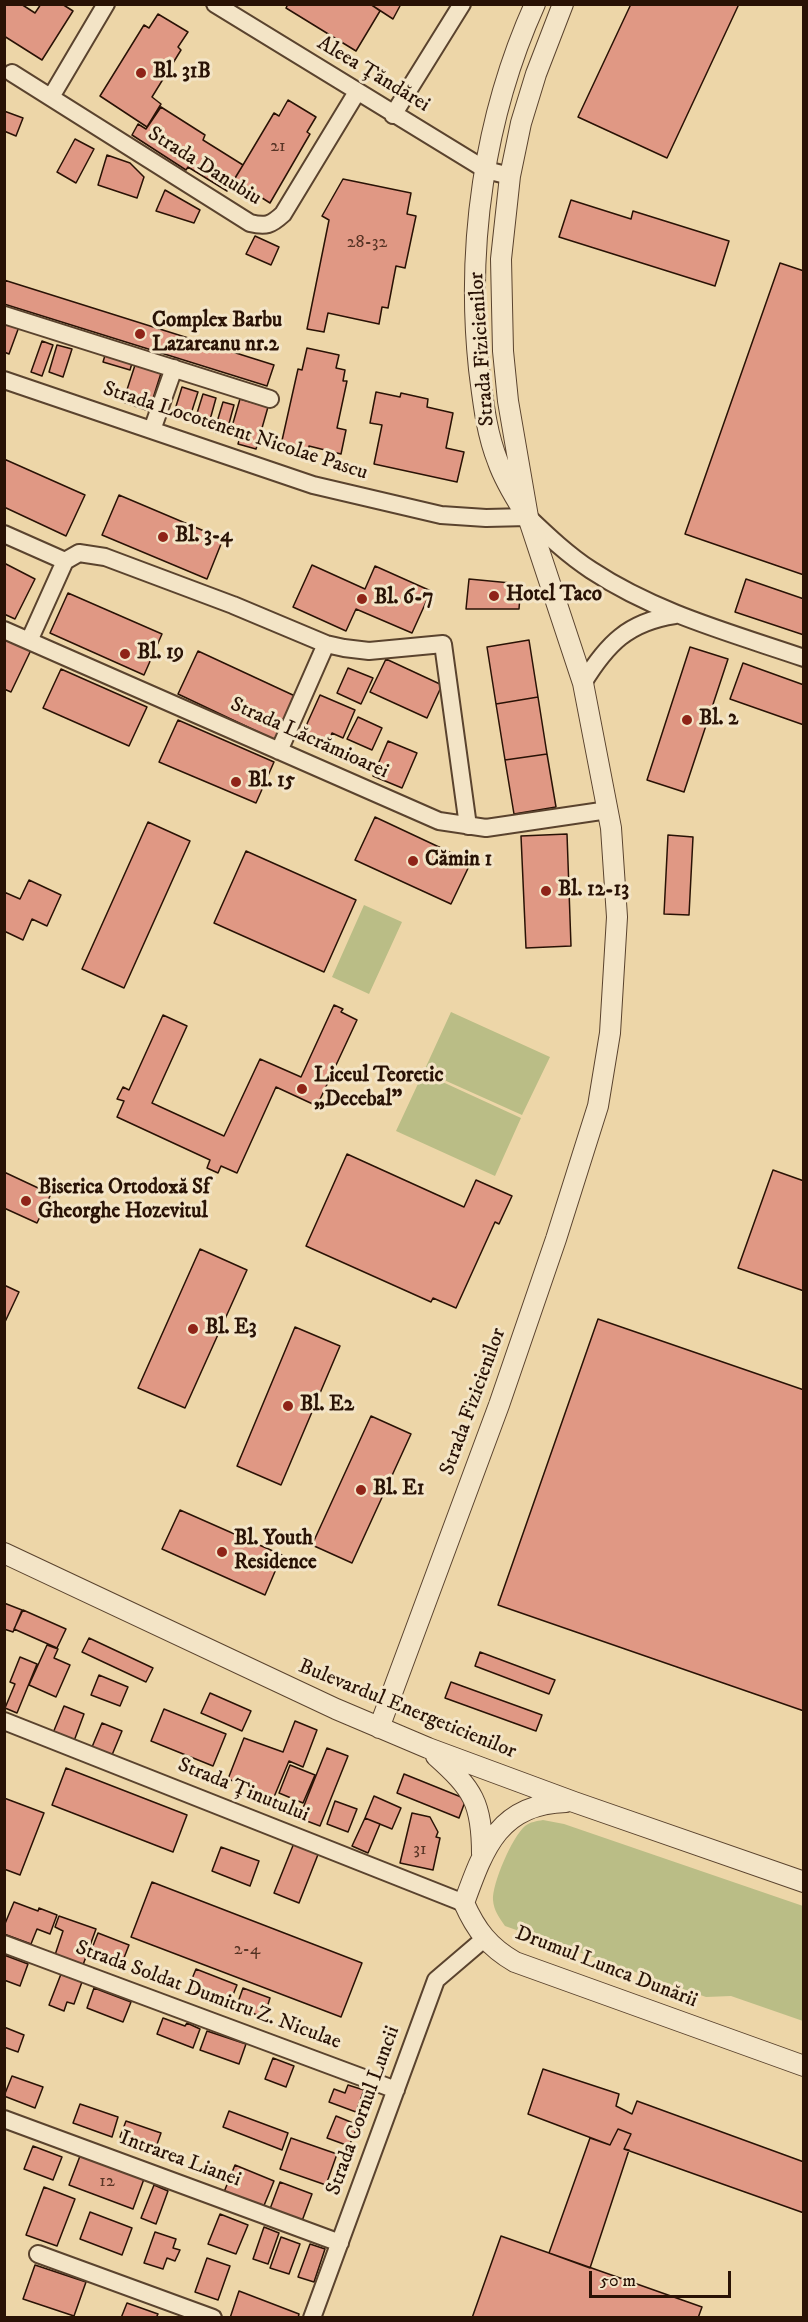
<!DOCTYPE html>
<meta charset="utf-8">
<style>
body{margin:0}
#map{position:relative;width:808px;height:2322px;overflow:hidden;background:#edd6a8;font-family:"IM FELL DW Pica",serif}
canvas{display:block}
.frame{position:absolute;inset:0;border:6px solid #291205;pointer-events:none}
.scale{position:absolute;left:589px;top:2271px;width:142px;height:27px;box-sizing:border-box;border:3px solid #291205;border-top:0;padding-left:8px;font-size:18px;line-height:21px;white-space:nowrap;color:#291205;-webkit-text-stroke:4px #f3e4c6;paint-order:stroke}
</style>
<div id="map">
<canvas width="808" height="2322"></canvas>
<div class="frame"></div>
<div class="scale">50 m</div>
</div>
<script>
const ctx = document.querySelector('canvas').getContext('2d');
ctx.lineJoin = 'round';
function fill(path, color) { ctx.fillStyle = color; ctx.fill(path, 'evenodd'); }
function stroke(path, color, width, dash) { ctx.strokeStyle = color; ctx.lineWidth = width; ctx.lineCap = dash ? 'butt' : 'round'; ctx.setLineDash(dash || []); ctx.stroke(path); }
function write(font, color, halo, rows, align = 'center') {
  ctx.font = font + ' "IM FELL DW Pica",serif'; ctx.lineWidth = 6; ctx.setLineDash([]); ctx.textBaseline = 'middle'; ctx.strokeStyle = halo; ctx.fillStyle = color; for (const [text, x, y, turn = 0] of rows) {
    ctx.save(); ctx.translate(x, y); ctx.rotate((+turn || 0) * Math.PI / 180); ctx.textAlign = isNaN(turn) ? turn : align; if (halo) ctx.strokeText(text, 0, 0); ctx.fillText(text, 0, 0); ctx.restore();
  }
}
fill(new Path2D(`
 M364 905 402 922 369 994 332 977Z
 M451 1012 550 1057 522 1115 424 1071Z
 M423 1073 521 1118 495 1176 396 1131Z
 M543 1820 564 1824 803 1906V2021L731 1996 706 1997 505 1926C499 1917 494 1911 493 1900 492 1884 512 1837 525 1826 530 1822 537 1821 543 1820Z`), '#babd86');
const building = new Path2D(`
 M4 4H21L35 13 41 4H62L73 11 42 60 4 36Z
 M288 4H370L380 11 356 51 286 8Z
 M370 4H401L393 19Z
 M631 4H739L667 158 578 117Z
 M158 14 188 32 178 47 181 50 152 97 161 104 147 127 100 96 144 25 149 28Z
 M288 100 316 117 307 132 310 134 270 203 234 180 274 113 279 116Z
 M161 107 205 135 203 140 243 165 227 191 188 167 186 170 132 135 138 124 146 129Z
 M4 111 23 118 16 136 4 131Z
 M75 139 94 149 76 183 57 172Z
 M107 155 130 163 144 177 137 198 98 185Z
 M343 179 411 193 407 214 416 216 405 268 396 266 388 308 382 307 379 324 328 313 324 332 307 329 329 220 322 216Z
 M165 190 200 210 194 223 156 211Z
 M571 200 631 219 633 211 729 241 715 286 559 237Z
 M255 236 279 247 271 265 246 254Z
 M780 263 804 271V575L685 534Z
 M4 280 274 365 267 386 4 304Z
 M4 318 20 324 9 354 4 352Z
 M42 341 53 345 42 376 31 372Z
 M57 345 72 349 63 377 49 372Z
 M307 348 339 355 336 368 345 370 343 381H347L337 428 346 430 341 454 309 446 308 452 281 445 298 369 302 370Z
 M106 352 133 360 130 370 103 362Z
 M136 362 162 370 149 411 123 402Z
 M182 387 198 392 189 420 173 416Z
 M376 392 400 397 401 393 428 399 427 407 453 413 446 448 464 452 457 482 374 464 382 425 370 423Z
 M203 394 216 398 208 427 194 423Z
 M240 399 268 407 256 449 238 444 241 433 231 430Z
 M223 402 234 405 226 435 214 432Z
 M4 459 85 495 66 536 4 507Z
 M119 495 223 539 207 579 102 535Z
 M4 563 35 579 15 619 4 614Z
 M312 565 365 589 375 566 431 591 412 633 356 609 346 631 293 607Z
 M469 579 521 584 519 609H466Z
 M746 579 804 599V635L735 612Z
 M68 593 162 634 144 675 50 633Z
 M4 638 31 650 11 692 4 689Z
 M529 640 538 697 496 704 487 647Z
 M690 647 728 659 684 792 647 780Z
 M198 651 295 696 275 740 178 694Z
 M386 659 442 685 427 718 370 692Z
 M743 663 804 685V725L730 699Z
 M348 668 373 678 361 704 337 693Z
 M61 669 147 707 129 746 43 708Z
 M320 695 355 710 343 738 332 733 326 748 301 737Z
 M538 697 547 754 505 760 496 704Z
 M358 717 382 728 372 750 347 739Z
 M178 720 274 762 256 803 159 762Z
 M388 741 417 753 402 788 373 776Z
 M547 754 556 807 514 814 505 760Z
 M375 817 471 862 451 904 355 860Z
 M148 822 190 841 124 988 82 969Z
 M567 834 571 946 526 948 521 836Z
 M668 835 693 837 689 915 664 914Z
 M246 851 356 900 324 972 214 923Z
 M29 880 61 895 47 926 32 919 23 940 4 931V892L20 899Z
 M334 1005 343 1009 341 1012 357 1020 317 1106 276 1087 237 1173 221 1166 218 1173 207 1168 210 1160 117 1117 124 1101 117 1099 123 1087 129 1090 163 1015 187 1026 152 1103 224 1136 260 1059 301 1077Z
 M347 1154 464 1207 476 1180 512 1196 499 1224 495 1222 456 1308 433 1298 431 1302 306 1246Z
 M773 1170 804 1181V1291L738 1268Z
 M4 1172 51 1194 37 1223 4 1208Z
 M200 1249 247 1270 185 1408 138 1388Z
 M4 1285 19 1292 4 1324Z
 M598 1319 804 1390V1711L498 1605Z
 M295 1327 340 1346 281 1485 237 1466Z
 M371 1416 411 1434 352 1563 312 1545Z
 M180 1510 282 1555 265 1595 162 1549Z
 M4 1603 22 1610 13 1632 4 1629Z
 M23 1610 66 1629 57 1648 14 1629Z
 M89 1638 153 1668 146 1682 82 1652Z
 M47 1645 58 1649 54 1658 70 1665 56 1697 29 1685Z
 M480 1652 555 1680 549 1694 475 1666Z
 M20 1657 37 1664 17 1713 5 1708 15 1684 10 1682Z
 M99 1675 128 1687 120 1706 91 1695Z
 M451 1682 542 1715 536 1731 445 1698Z
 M210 1693 251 1711 242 1731 201 1713Z
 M64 1706 84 1714 74 1741 53 1733Z
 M164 1709 226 1734 213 1766 151 1741Z
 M295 1721 317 1730 303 1767 289 1761 274 1797 228 1779 244 1738 283 1752Z
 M102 1723 122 1731 112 1755 92 1747Z
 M327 1748 348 1756 320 1826 299 1818Z
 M290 1765 315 1775 303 1803 279 1793Z
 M66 1768 187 1815 173 1852 52 1805Z
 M404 1774 466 1799 459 1818 397 1793Z
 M374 1796 401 1808 392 1829 365 1818Z
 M4 1798 44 1813 20 1875 4 1869Z
 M335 1801 357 1809 348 1832 327 1824Z
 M412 1813 430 1817 438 1832 436 1837 440 1838 433 1870 400 1863Z
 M365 1818 380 1824 368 1853 352 1846Z
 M294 1843 319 1852 299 1903 274 1893Z
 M221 1847 259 1861 250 1886 212 1871Z
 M152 1882 362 1963 341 2017 131 1937Z
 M14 1902 38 1911 39 1908 57 1915 50 1934 37 1929 31 1944 4 1934V1926Z
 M59 1916 96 1929 83 1965 55 1955 63 1931 55 1927Z
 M98 1933 129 1945 120 1968 89 1956Z
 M4 1955 28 1964 20 1986 4 1980Z
 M196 1969 237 1985 228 2007 187 1991Z
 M61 1974 82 1982 74 2004 67 2002 64 2011 49 2005Z
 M94 1988 131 2002 123 2022 87 2008Z
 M243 1988 270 1998 264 2017 236 2008Z
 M163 2018 185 2026 187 2023 200 2029 193 2048 157 2034Z
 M4 2027 24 2035 18 2052 4 2047Z
 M207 2031 246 2044 239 2064 200 2050Z
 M273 2058 294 2066 286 2087 265 2079Z
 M543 2069 619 2094 616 2106 632 2114 637 2101 804 2162V2213L624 2149 631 2134 618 2129 610 2145 528 2114Z
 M12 2076 43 2087 35 2108 4 2096Z
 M348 2085 364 2090 356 2112 329 2102 334 2089 345 2093Z
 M80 2104 118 2117 112 2137 73 2123Z
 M229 2111 288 2133 282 2150 223 2127Z
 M336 2116 358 2125 349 2146 327 2138Z
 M126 2121 161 2133 155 2150 120 2137Z
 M618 2129 631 2134 624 2149 629 2150 590 2268 549 2253 590 2138 610 2145Z
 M291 2138 337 2154 326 2185 280 2169Z
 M33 2146 62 2157 53 2180 24 2169Z
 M80 2156 144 2179 133 2209 69 2185Z
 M235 2165 274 2181 263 2208 224 2192Z
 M280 2182 312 2194 302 2221 270 2209Z
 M154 2185 168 2191 156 2224 141 2218Z
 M44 2187 75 2199 57 2246 26 2235Z
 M90 2212 132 2228 122 2255 80 2239Z
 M220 2214 248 2225 236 2254 208 2244Z
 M264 2227 279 2233 268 2264 253 2259Z
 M155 2232 176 2239 173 2248 180 2250 175 2261 167 2258 163 2269 144 2263Z
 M501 2236 702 2307 698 2318H472Z
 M281 2237 300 2244 289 2274 270 2268Z
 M310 2244 325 2249 314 2282 298 2277Z
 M207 2258 230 2266 218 2300 195 2292Z
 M35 2265 86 2282 74 2316 23 2299Z
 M239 2291 299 2314 298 2318H230Z
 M127 2303 158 2314 156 2318H121Z`);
fill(building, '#e09884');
stroke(building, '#291205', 1.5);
const minor = new Path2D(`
 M215 4 486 170 510 176
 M12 73 250 223C266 227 271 225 283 214L357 92
 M51 97 106 4
 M393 115 462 4
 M4 315 270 399
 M4 380 313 485 441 515 486 518 528 517C548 536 568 555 591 570 656 613 731 633 804 658
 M152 430 174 368
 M4 534 65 561 79 553 105 557 233 605 326 644 344 648 369 651 443 644 468 826
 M4 630 439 821 486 828 608 810
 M29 641 65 561
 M583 683C607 644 628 622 675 615
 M279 751 326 644
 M4 1721 464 1903
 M4 1944 396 2090
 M4 2119 340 2243
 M38 2254 213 2318
 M312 2318 436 1980 484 1939`);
const tertiary = new Path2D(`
 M523 510C513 494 504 479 498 462 486 432 483 400 479 369 466 246 484 117 535 4
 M4 1553 336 1709 428 1748 574 1802 804 1882
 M379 1728 499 1405 556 1239 598 1106 610 1033 617 917 611 828 583 683 528 517 508 401 503 351 501 259 510 176 521 123 536 74 563 4
 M436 1756C473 1789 482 1803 482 1854
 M566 1802C499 1804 484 1848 464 1903 476 1930 489 1947 515 1962L804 2066`);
stroke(minor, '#5a432e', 20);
stroke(tertiary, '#5a432e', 22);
stroke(minor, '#f3e4c6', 16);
stroke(tertiary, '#f3e4c6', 20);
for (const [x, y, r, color] of [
 [141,73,6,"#8f2418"],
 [140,334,6,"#8f2418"],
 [163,537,6,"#8f2418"],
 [494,596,6,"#8f2418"],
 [362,599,6,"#8f2418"],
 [125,654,6,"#8f2418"],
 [687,720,6,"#8f2418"],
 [236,782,6,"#8f2418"],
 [413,861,6,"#8f2418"],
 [546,891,6,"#8f2418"],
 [302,1089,6,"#8f2418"],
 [26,1201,6,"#8f2418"],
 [193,1329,6,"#8f2418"],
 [288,1406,6,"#8f2418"],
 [361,1490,6,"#8f2418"],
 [222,1552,6,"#8f2418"]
]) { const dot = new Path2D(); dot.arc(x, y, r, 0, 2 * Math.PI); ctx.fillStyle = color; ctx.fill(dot); stroke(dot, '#f3e4c6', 2); }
write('18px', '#573425', null, [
 ["21",278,147],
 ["28-32",367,243],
 ["31",420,1850],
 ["2-4",247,1950],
 ["12",107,2182]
]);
write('bold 21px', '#291205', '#f3e4c6', [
 ["Bl. 31B",153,73],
 ["Complex Barbu",152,322],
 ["Lazareanu nr.2",152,346],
 ["Bl. 3-4",175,537],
 ["Hotel Taco",506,596],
 ["Bl. 6-7",374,599],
 ["Bl. 19",137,654],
 ["Bl. 2",699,720],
 ["Bl. 15",248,782],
 ["Cămin 1",425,861],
 ["Bl. 12-13",558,891],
 ["Liceul Teoretic",314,1077],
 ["„Decebal”",314,1101],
 ["Biserica Ortodoxă Sf",38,1189],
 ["Gheorghe Hozevitul",38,1213],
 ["Bl. E3",205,1329],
 ["Bl. E2",300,1406],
 ["Bl. E1",373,1490],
 ["Bl. Youth",234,1540],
 ["Residence",234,1564]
], 'left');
write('21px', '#291205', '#f3e4c6', [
 ["Aleea Țăndărei",373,75,31],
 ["Strada Danubiu",204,167,32],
 ["Strada Fizicienilor",483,349,-94],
 ["Strada Locotenent Nicolae Pascu",235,432,18],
 ["Strada Lăcrămioarei",309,739,24],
 ["Strada Fizicienilor",474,1402,-70],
 ["Bulevardul Energeticienilor",407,1710,22],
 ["Strada Ținutului",243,1791,22],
 ["Drumul Lunca Dunării",606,1968,21],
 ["Strada Soldat Dumitru Z. Niculae",208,1996,20],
 ["Strada Cornul Luncii",364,2111,-70],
 ["Intrarea Lianei",180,2160,20]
]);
</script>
